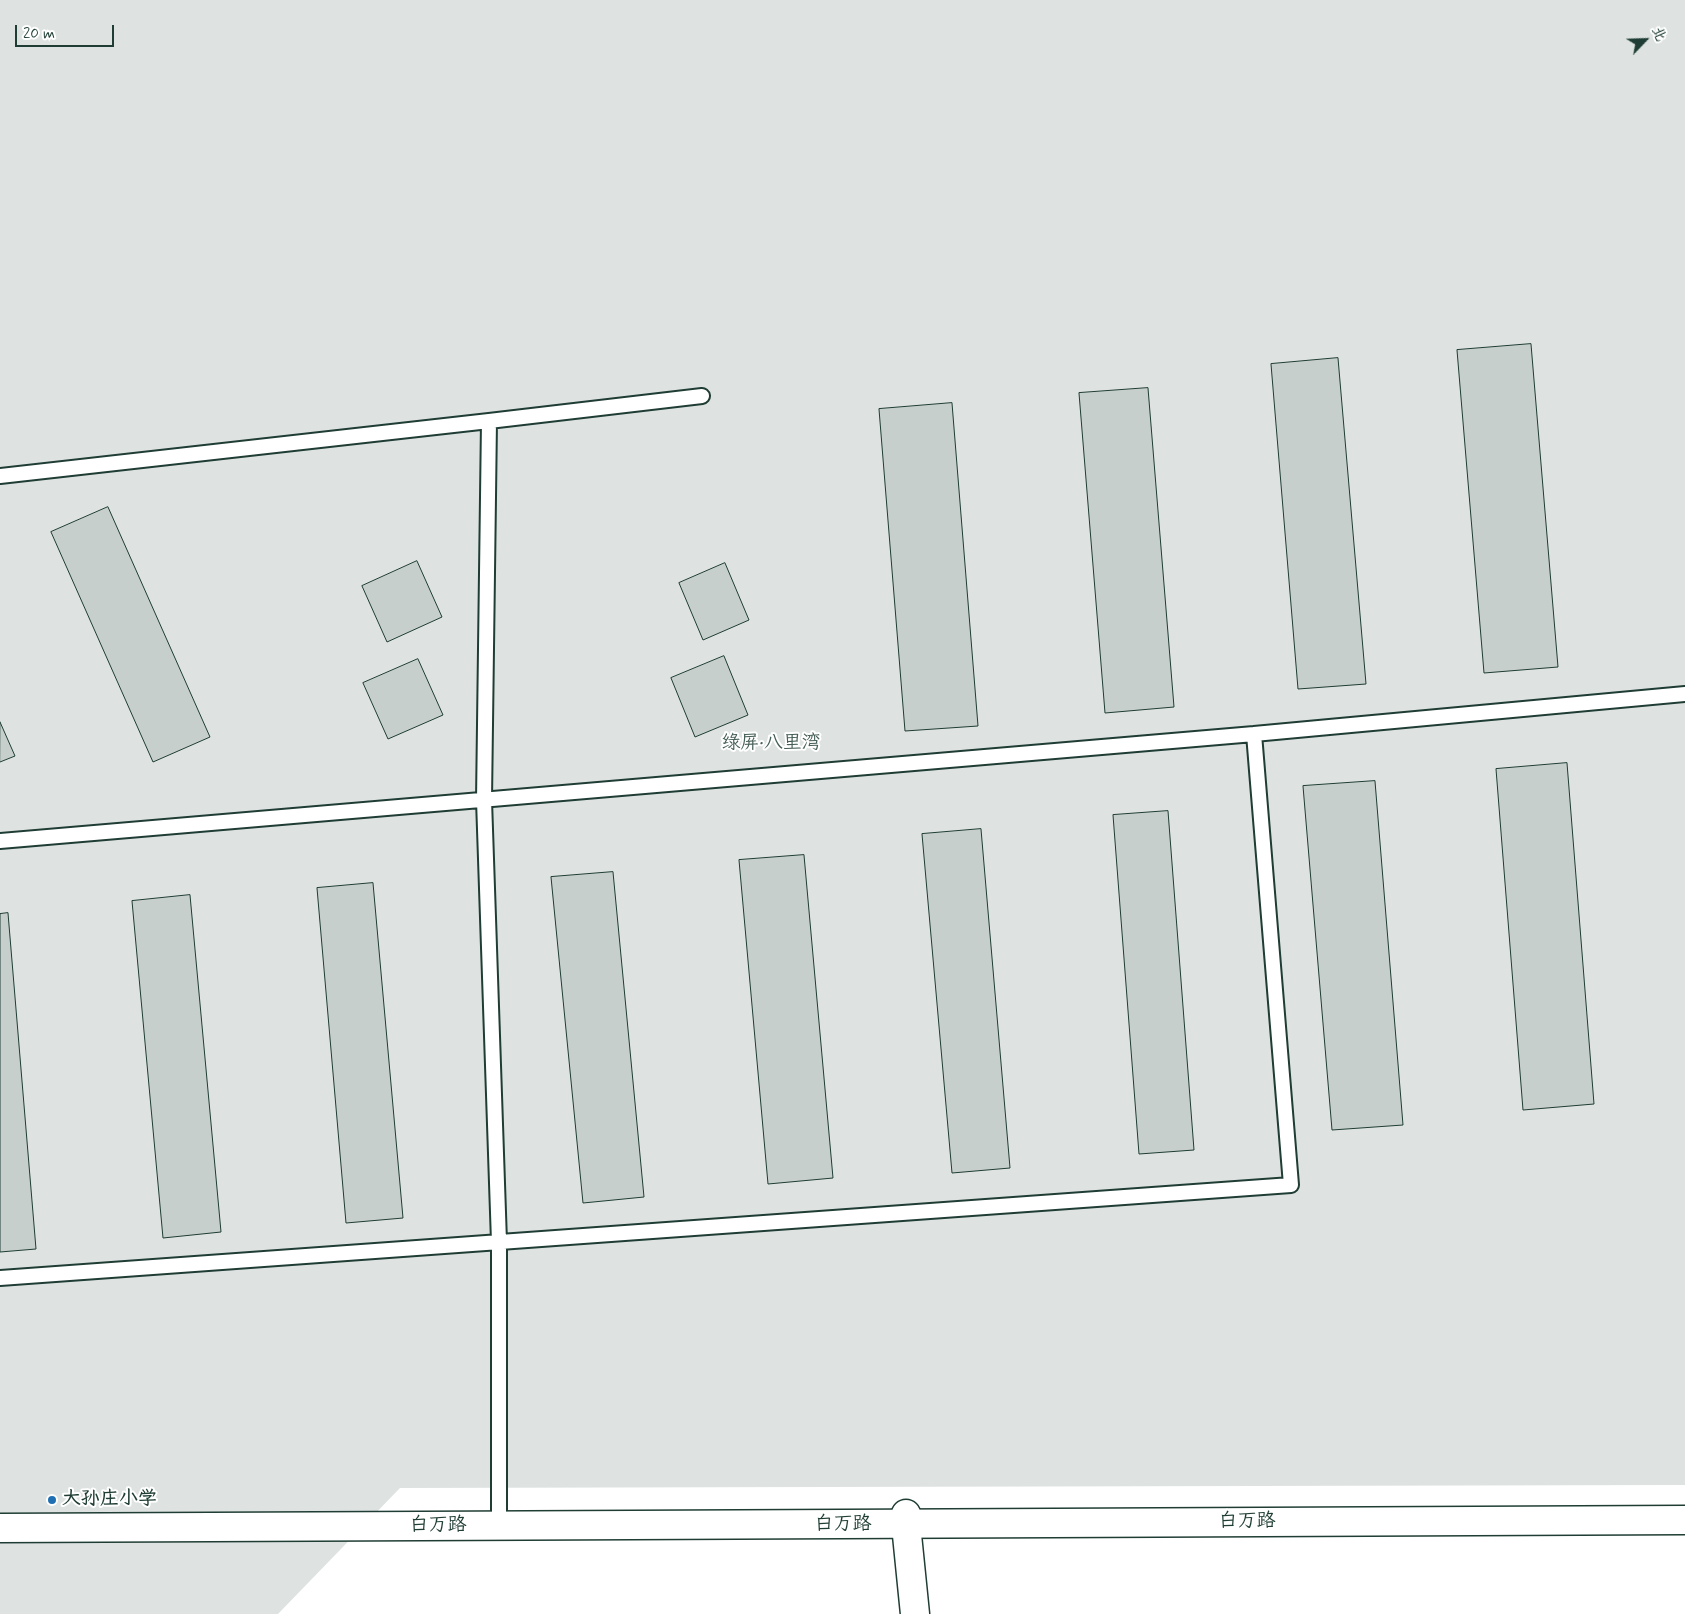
<!DOCTYPE html>
<meta charset="utf-8">
<style>
body{margin:0}
#map{position:relative;width:1685px;height:1614px;overflow:hidden;background:#fff;font-family:Mynerve,"LXGW WenKai TC",sans-serif}
canvas{display:block}
.north{position:absolute;left:1620px;top:15px;width:50px;height:50px;-webkit-text-stroke:4px #fff;paint-order:stroke;rotate:66deg;font-size:14px;font-weight:700;line-height:20px;text-align:center;color:#1f3d34}
.north::after{content:'';display:block;margin:auto;width:18px;height:22px;background:#1f3d34;clip-path:polygon(50% 0,100% 100%,50% 72%,0 100%)}
.scale{position:absolute;left:15px;top:25px;width:99px;height:22px;box-sizing:border-box;border:2px solid #1f3d34;border-top:0;padding-left:6px;font-size:15px;line-height:18px;white-space:nowrap;color:#1f3d34;-webkit-text-stroke:4px #fff;paint-order:stroke}
</style>
<div id="map">
<canvas width="1685" height="1614"></canvas>
<div class="north">北</div>
<div class="scale">20 m</div>
</div>
<script>
const ctx = document.querySelector('canvas').getContext('2d');
ctx.lineJoin = 'round';
function fill(path, color) { ctx.fillStyle = color; ctx.fill(path, 'evenodd'); }
function stroke(path, color, width, dash) { ctx.strokeStyle = color; ctx.lineWidth = width; ctx.lineCap = dash ? 'butt' : 'round'; ctx.setLineDash(dash || []); ctx.stroke(path); }
function write(font, color, halo, rows, align = 'center') {
  ctx.font = font + ' Mynerve,"LXGW WenKai TC",sans-serif'; ctx.lineWidth = 4; ctx.setLineDash([]); ctx.textBaseline = 'middle'; ctx.strokeStyle = halo; ctx.fillStyle = color; for (const [text, x, y, turn = 0] of rows) {
    ctx.save(); ctx.translate(x, y); ctx.rotate((+turn || 0) * Math.PI / 180); ctx.textAlign = isNaN(turn) ? turn : align; if (halo) ctx.strokeText(text, 0, 0); ctx.fillText(text, 0, 0); ctx.restore();
  }
}
fill(new Path2D(`
 M0 0H1685V1485L400 1488 278 1614H0Z`), '#dee3e2');
const building = new Path2D(`
 M1531 344 1558 667 1484 673 1457 350Z
 M1338 358 1366 684 1298 689 1271 364Z
 M1148 388 1174 707 1105 713 1079 393Z
 M952 403 978 726 905 731 879 409Z
 M108 507 210 737 153 762 51 532Z
 M417 561 442 617 387 642 362 586Z
 M725 563 749 620 703 640 679 583Z
 M724 656 748 715 695 737 671 678Z
 M418 659 443 715 388 739 363 683Z
 M0 722 15 756 0 762Z
 M1567 763 1594 1104 1523 1110 1496 769Z
 M1375 781 1403 1125 1332 1130 1303 786Z
 M1168 811 1194 1150 1139 1154 1113 815Z
 M981 829 1010 1168 952 1173 922 834Z
 M804 855 833 1178 768 1184 739 860Z
 M613 872 644 1197 583 1203 551 877Z
 M373 883 403 1218 346 1223 317 888Z
 M190 895 221 1232 163 1238 132 901Z
 M8 913 36 1249 0 1252V914Z`);
fill(building, '#c7cfcc');
stroke(building, '#1f3d34', 1);
const service = new Path2D(`
 M489 421 484 800 499 1242V1526
 M0 476 489 421 702 396
 M1254 734 1685 694
 M0 841 1254 734 1291 1185 0 1278`);
const minor = new Path2D(`
 M906 1514V1525L915 1614`);
const secondary = new Path2D(`
 M0 1528 1685 1520`);
stroke(service, '#1f3d34', 18);
stroke(minor, '#1f3d34', 31);
stroke(secondary, '#1f3d34', 31);
stroke(service, '#fff', 14);
stroke(minor, '#fff', 28);
stroke(secondary, '#fff', 28);
for (const [x, y, r, color] of [
 [52,1500,5,"#1f6fb2"]
]) { const dot = new Path2D(); dot.arc(x, y, r, 0, 2 * Math.PI); ctx.fillStyle = color; ctx.fill(dot); stroke(dot, '#fff', 2); }
write('19px', '#455e57', '#fff', [
 ["绿屏·八里湾",771,744]
]);
write('bold 19px', '#1f3d34', '#fff', [
 ["大孙庄小学",62,1500]
], 'left');
write('19px', '#1f3d34', '#fff', [
 ["白万路",1247,1522],
 ["白万路",843,1525],
 ["白万路",438,1526]
]);
</script>
